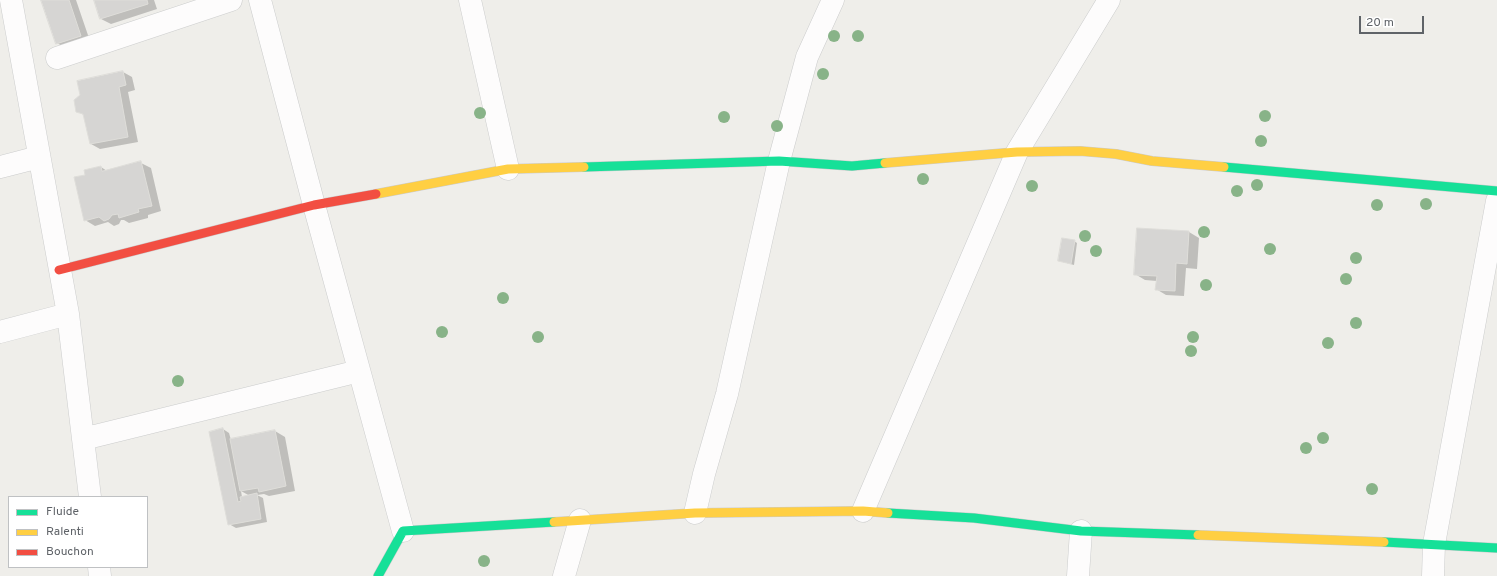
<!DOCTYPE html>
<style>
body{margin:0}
#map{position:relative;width:1497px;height:576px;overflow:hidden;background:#efeeea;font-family:Overpass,sans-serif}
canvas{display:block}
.legend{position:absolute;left:8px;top:496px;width:140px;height:72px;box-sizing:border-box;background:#fff;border:1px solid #bfc1c3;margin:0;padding:5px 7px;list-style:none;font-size:12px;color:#5f6368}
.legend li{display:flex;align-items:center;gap:8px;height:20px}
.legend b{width:20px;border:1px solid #bfc1c3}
.scale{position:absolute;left:1359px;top:16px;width:65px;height:18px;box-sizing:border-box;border:2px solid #5f6368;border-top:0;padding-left:5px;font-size:12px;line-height:14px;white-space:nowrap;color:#5f6368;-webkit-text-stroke:3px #fff;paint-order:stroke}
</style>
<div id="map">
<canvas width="1497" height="576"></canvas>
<ul class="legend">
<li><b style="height:5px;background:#16e098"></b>Fluide</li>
<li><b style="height:5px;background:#ffcf43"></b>Ralenti</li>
<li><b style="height:5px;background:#f24e42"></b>Bouchon</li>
</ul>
<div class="scale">20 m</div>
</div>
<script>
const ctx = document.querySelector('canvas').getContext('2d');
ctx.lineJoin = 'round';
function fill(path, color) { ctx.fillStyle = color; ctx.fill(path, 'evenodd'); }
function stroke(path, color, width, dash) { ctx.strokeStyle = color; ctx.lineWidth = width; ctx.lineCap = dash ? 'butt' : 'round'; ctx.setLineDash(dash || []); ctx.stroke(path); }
fill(new Path2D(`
 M42 0H76L90 41 67 49 57 43Z
 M95 0H154L157 9 111 24 101 19Z
 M123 72 132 77 135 90 128 92 138 142 100 149 91 144 84 115 77 111Z
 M141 163 151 168 161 211 148 215V218L129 223 124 220H121L119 224 114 226 108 222 95 226 85 220 86 176 101 167 107 171Z
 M1138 229 1189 232 1199 238 1197 269 1186 268 1184 296 1166 295 1156 289 1157 281 1145 280 1135 274Z
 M1074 241 1077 243 1074 265 1059 261Z
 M223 429 229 433 231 440 275 431 285 437 295 491 269 496 264 494 257 495 263 498 267 522 236 528 229 524ZM241 491 250 496 242 497Z`), '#0003');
const building = new Path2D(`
 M41 0H69L81 36 56 44Z
 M94 0H147L148 4 100 19Z
 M123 71 126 85 119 87 128 137 90 144 83 114 76 112 74 100 80 95 77 81Z
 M141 161 152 206 138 209 139 212 119 218 118 214 112 215 109 219 104 221 99 217 84 221 74 177 85 175 84 170 101 166 102 171Z
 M1137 228 1189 231 1187 264 1176 263 1175 291 1155 290 1157 276 1134 275Z
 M1062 238 1075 240 1071 264 1058 261Z
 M223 428 238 502 241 501 240 497 257 493 261 519 228 525 209 432Z
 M275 430 286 486 259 492 258 488 240 491 230 439Z`);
fill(building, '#d6d5d3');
stroke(building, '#deddd9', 1);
const street = new Path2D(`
 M11 0 68 314 90 497
 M260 0 314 205 403 531
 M470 0 508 169
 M57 58 231 0
 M0 167 39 157
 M0 332 68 314
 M83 439 359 371
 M863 511 1017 152 1109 0
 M695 513 704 474 727 394 779 161 807 57 833 0
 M99 567 100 576
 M564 576 580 520
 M1078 576 1081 531
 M1433 576 1434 544 1497 201`);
const fast = new Path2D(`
 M584 167 779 161 852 166 885 163
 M1224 167 1497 191
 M888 513 974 518 1081 531 1198 535
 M1384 542 1497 548
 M378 576 403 531 554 522`);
const slow = new Path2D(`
 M885 163 1017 152 1080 151 1116 154 1152 161 1224 167
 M376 194 508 169 584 167
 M554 522 695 513 863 511 888 513
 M1198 535 1384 542`);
const jam = new Path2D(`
 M59 270 314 205 376 194`);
stroke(street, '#cbcccc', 23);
stroke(fast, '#cacacb', 10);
stroke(slow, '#cacacb', 10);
stroke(jam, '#cacacb', 10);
stroke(street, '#fdfcfc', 22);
stroke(fast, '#16e098', 9);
stroke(slow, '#ffcf43', 9);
stroke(jam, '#f24e42', 9);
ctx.fillStyle = '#88b388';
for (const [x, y] of [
 [834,36],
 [858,36],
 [823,74],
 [480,113],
 [1265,116],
 [724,117],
 [777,126],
 [1261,141],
 [923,179],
 [1257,185],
 [1032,186],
 [1237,191],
 [1426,204],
 [1377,205],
 [1204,232],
 [1085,236],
 [1270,249],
 [1096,251],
 [1356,258],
 [1346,279],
 [1206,285],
 [503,298],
 [1356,323],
 [442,332],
 [538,337],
 [1193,337],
 [1328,343],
 [1191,351],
 [178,381],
 [1323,438],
 [1306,448],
 [1372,489],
 [484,561]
]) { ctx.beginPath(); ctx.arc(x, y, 6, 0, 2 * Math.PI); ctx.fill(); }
</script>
